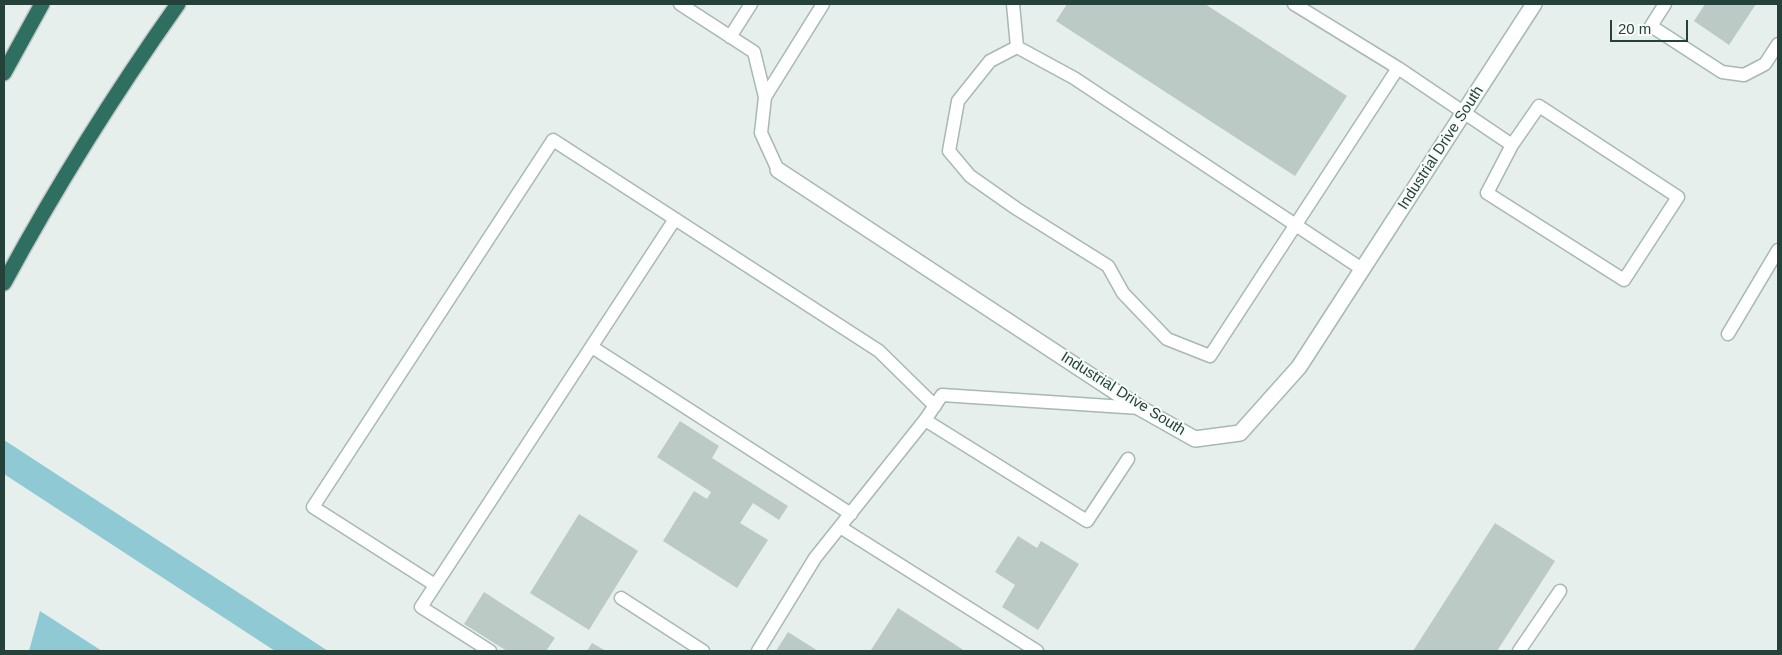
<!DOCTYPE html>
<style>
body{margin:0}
#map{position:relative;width:1782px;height:655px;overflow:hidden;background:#e6efeb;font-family:Helvetica,sans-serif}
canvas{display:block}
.frame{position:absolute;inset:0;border:5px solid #24423a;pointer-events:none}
.scale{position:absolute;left:1610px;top:20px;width:78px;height:22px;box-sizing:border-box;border:2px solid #24423a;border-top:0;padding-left:6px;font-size:15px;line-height:18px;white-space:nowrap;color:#24423a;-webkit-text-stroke:4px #f7fbf9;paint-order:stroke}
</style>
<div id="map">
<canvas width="1782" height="655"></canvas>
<div class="frame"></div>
<div class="scale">20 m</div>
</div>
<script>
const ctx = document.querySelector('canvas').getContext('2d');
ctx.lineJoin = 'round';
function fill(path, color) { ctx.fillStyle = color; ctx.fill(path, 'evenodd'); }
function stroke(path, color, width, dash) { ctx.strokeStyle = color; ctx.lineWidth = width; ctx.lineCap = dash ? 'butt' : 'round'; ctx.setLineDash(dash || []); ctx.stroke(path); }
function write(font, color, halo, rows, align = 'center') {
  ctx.font = font + ' Helvetica,sans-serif'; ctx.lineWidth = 4; ctx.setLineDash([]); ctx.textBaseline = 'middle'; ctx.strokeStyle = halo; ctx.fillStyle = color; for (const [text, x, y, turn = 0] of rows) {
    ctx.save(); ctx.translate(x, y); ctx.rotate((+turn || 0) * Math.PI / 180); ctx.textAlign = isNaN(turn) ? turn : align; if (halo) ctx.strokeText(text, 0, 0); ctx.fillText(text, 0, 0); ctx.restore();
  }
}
fill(new Path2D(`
 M4 440 328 651H275L4 474Z
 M40 611 102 651H29Z`), '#8ec9d4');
fill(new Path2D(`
 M1067 4H1205L1347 96 1295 176 1056 21Z
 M1705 4H1756L1729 45 1694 21Z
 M680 421 719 446 712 458 788 506 779 520 753 503 740 523 768 540 737 588 663 541 694 491 707 499 711 492 657 457Z
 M579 514 638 551 589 630 530 593Z
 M1495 523 1555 561 1497 651H1413Z
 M1018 536 1037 548 1041 541 1079 564 1038 630 1002 607 1015 585 995 572Z
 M484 592 555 638 546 651H507L464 624Z
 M898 608 965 651 871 650Z
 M788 632 818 651H776Z
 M592 643 606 651H587Z`), '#bbcac4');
const service = new Path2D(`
 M680 4 754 52 765 97 761 133 778 170
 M1013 4 1017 47
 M1294 4 1398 68
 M1665 4 1651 26 1722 72 1744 75 1765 64 1778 44
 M730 37 751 4
 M765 97 823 4
 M1539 106 1678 197 1624 280 1487 193 1512 145Z
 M1362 269 1074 78 1017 47 990 61 958 101 949 151 970 176 1017 209 1108 266 1123 293 1167 339 1210 356 1398 68 1512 145
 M1728 334 1778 250
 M592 347 851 514
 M925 420 1087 521 1128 459
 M840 527 1037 651
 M435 585 313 507 553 140 879 351 935 406
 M621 598 703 651
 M490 651 421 607 675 219
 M758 651 815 558 925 420 942 395 1140 408
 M1519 651 1560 591`);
const minor = new Path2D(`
 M778 170 1140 408 1195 439 1240 433 1299 367 1534 4`);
const motorway = new Path2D(`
 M4 73 42 4
 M4 283C56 187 115 93 178 4`);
stroke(service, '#a8b8b2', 15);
stroke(minor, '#a8b8b2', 18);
stroke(motorway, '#c2cac8', 18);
stroke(service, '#fff', 12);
stroke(minor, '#fff', 15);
stroke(motorway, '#2f6f62', 15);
write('15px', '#24423a', '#f7fbf9', [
 ["Industrial Drive South",1441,148,-57],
 ["Industrial Drive South",1123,394,32]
]);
</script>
